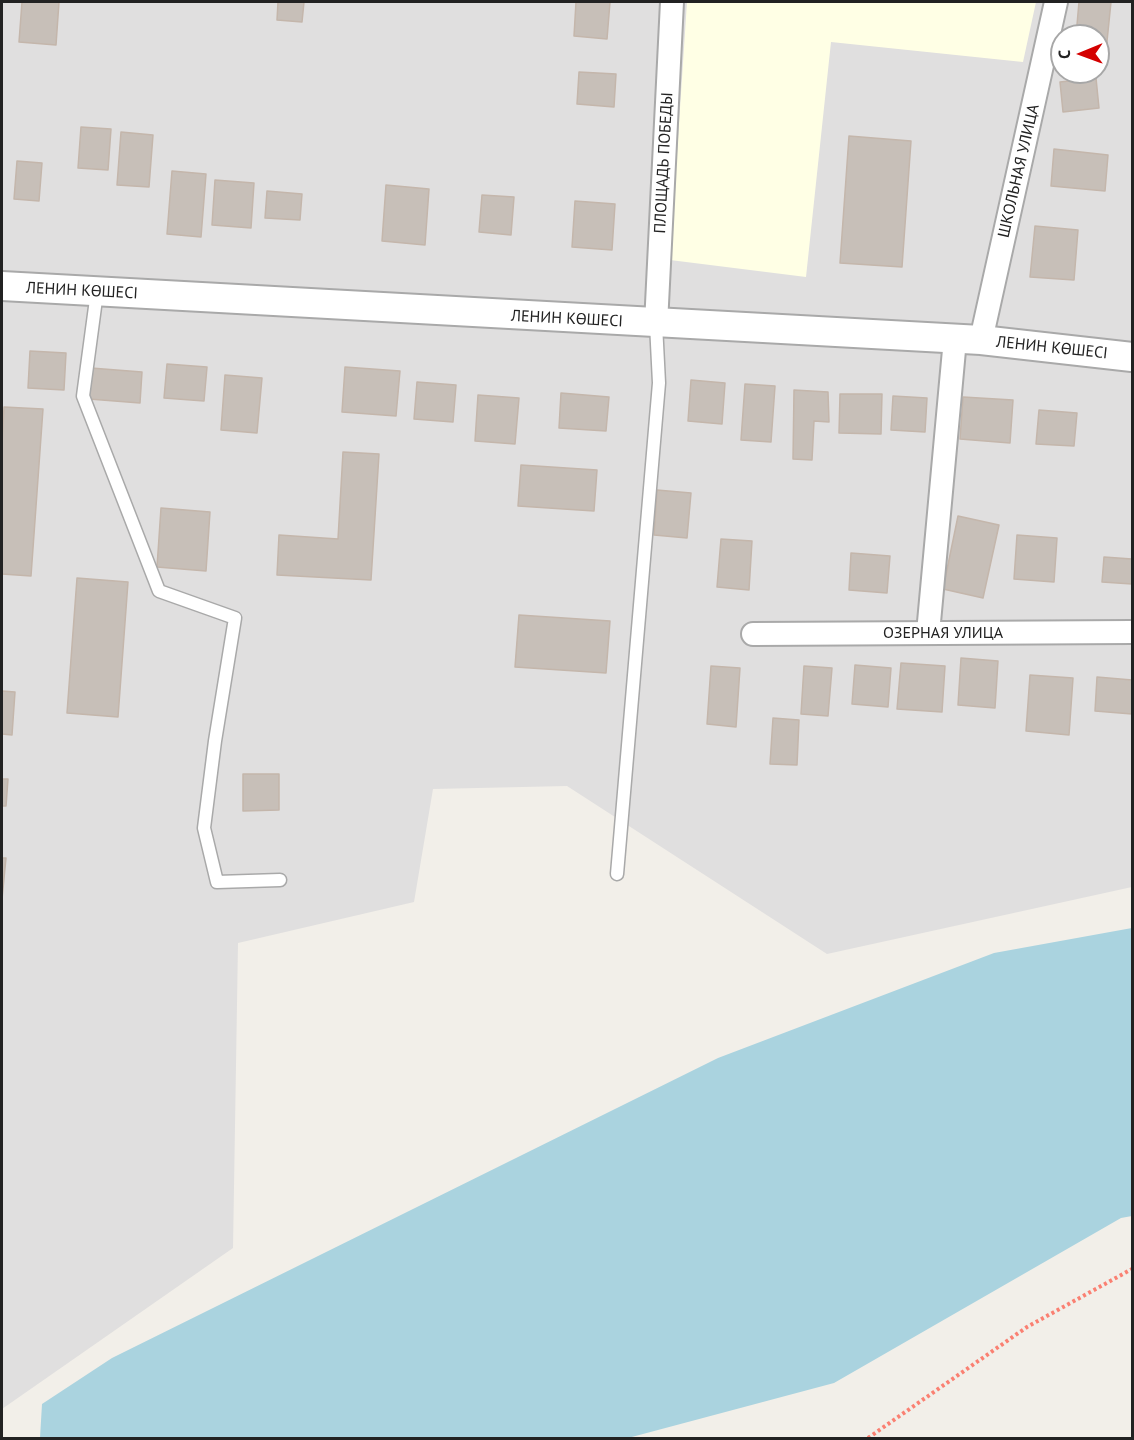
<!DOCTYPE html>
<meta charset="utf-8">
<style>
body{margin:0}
#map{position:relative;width:1134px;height:1440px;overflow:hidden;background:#f2efe9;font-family:"PT Sans",sans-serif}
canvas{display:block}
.frame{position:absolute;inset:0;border:3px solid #222;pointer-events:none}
.north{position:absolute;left:1050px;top:24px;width:60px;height:60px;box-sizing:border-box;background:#fff;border:2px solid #a7a7a7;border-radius:50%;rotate:269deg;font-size:16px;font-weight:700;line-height:24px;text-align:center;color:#222}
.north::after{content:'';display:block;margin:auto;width:21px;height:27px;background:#d40000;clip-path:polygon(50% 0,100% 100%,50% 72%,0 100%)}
</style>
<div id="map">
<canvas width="1134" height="1440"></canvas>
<div class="frame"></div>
<div class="north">С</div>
</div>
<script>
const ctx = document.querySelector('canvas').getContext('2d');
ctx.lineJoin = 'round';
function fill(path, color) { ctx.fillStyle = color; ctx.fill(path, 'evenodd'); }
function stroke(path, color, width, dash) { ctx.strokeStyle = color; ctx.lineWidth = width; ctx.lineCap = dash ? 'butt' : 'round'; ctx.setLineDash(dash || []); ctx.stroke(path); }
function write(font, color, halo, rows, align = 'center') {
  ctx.font = font + ' "PT Sans",sans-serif'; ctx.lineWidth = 4.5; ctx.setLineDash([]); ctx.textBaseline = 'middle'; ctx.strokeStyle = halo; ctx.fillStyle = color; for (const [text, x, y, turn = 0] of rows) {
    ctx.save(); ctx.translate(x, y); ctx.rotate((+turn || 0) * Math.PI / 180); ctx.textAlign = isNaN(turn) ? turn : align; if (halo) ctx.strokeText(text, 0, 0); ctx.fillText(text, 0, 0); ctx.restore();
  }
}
fill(new Path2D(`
 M2 2H1132V887L827 954 567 786 433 789 414 902 238 943 233 1248 2 1409ZM1062 36H1098V72H1062Z`), '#e0dfdf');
fill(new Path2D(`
 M687 2H1036L1023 62 831 42 806 277 670 260Z`), '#ffffe5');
fill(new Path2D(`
 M1132 928V1216L1121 1218 834 1383 628 1438H40L42 1404 112 1358 718 1058 994 953Z`), '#aad3df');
const building = new Path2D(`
 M22 2H59L56 45 19 42Z
 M278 2H304L302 22 277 20Z
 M576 2H610L607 39 574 36Z
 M1079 2H1111L1106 51H1098V36H1076Z
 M579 72 616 74 614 107 577 104Z
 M1096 78 1099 108 1063 112 1060 82Z
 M81 127 111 129 108 170 78 168Z
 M121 132 153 135 149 187 117 185Z
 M849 136 911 141 902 267 840 263Z
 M1054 149 1108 155 1105 191 1051 186Z
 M17 161 42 163 39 201 14 199Z
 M172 171 206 174 201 237 167 234Z
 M215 180 254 183 251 228 212 225Z
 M386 185 429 189 425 245 382 241Z
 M267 191 302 194 300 220 265 218Z
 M482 195 514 197 511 235 479 232Z
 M575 201 615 204 612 250 572 247Z
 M1035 226 1078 230 1074 280 1030 277Z
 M30 351 66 353 64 390 28 388Z
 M167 364 207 367 204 401 164 398Z
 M345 367 400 371 396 416 342 412Z
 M91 368 142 372 140 403 89 399Z
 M225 375 262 378 257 433 221 430Z
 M691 380 725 383 722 424 688 421Z
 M417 382 456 385 453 422 414 419Z
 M745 384 775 386 771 442 741 440Z
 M794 390 828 392 829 422 814 421 812 460 793 459Z
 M561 393 609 397 606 431 559 428Z
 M840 394H882L881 434 839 433Z
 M478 395 519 398 515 444 475 441Z
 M893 396 927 398 925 432 891 430Z
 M963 397 1013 400 1010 443 960 439Z
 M4 407 43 409 31 576 2 574V444Z
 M1039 410 1077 413 1074 446 1036 444Z
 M343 452 379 454 371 580 277 575 279 535 338 539Z
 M521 465 597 470 594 511 518 506Z
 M657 490 691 493 687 538 654 535Z
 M161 508 210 512 206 571 157 567Z
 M958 516 999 525 983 598 943 589Z
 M1017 535 1057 538 1054 582 1014 579Z
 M721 539 752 541 749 590 717 587Z
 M851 553 890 556 887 593 849 590Z
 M1104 557 1132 559V584L1102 582Z
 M77 578 128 582 118 717 67 713Z
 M519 615 610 621 606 673 515 667Z
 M961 658 998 661 995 708 958 705Z
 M901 663 945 666 942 712 897 709Z
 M855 665 891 668 888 707 852 704Z
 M711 666 740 668 736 727 707 724Z
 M804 666 832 668 828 716 801 714Z
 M1030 675 1073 678 1069 735 1026 731Z
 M1097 677 1132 680V714L1095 711Z
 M2 691 15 692 12 735 2 734Z
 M773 718 799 720 797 765 770 764Z
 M243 774H279V810L243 811Z
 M2 779H8L6 806H2Z
 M2 858H6L2 899Z`);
fill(building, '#c7bfb8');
stroke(building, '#c4b6ab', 1.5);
const service = new Path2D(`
 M97 292 83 396 159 591 235 618 215 741 204 828 217 882 280 880
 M617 874 659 383 656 324`);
const minor = new Path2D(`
 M656 324 672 2
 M981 340 1056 2
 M928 633 955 339
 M753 634 1132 632`);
const tertiary = new Path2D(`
 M2 286 981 340 1132 357`);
stroke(service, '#a9a9a9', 15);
stroke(minor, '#a9a9a9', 26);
stroke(tertiary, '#a9a9a9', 32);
stroke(new Path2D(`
 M868 1438 1027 1327 1132 1269`), '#fa8072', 4, [3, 3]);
stroke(service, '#fff', 12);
stroke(minor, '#fff', 22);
stroke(tertiary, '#fff', 28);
write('16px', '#222', '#fff', [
 ["ПЛОЩАДЬ ПОБЕДЫ",664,163,-87],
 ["ШКОЛЬНАЯ УЛИЦА",1019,171,-77],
 ["ЛЕНИН КӨШЕСІ",82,291,3],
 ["ЛЕНИН КӨШЕСІ",567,319,3],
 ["ЛЕНИН КӨШЕСІ",1052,348,6],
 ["ОЗЕРНАЯ УЛИЦА",943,633]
]);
</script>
